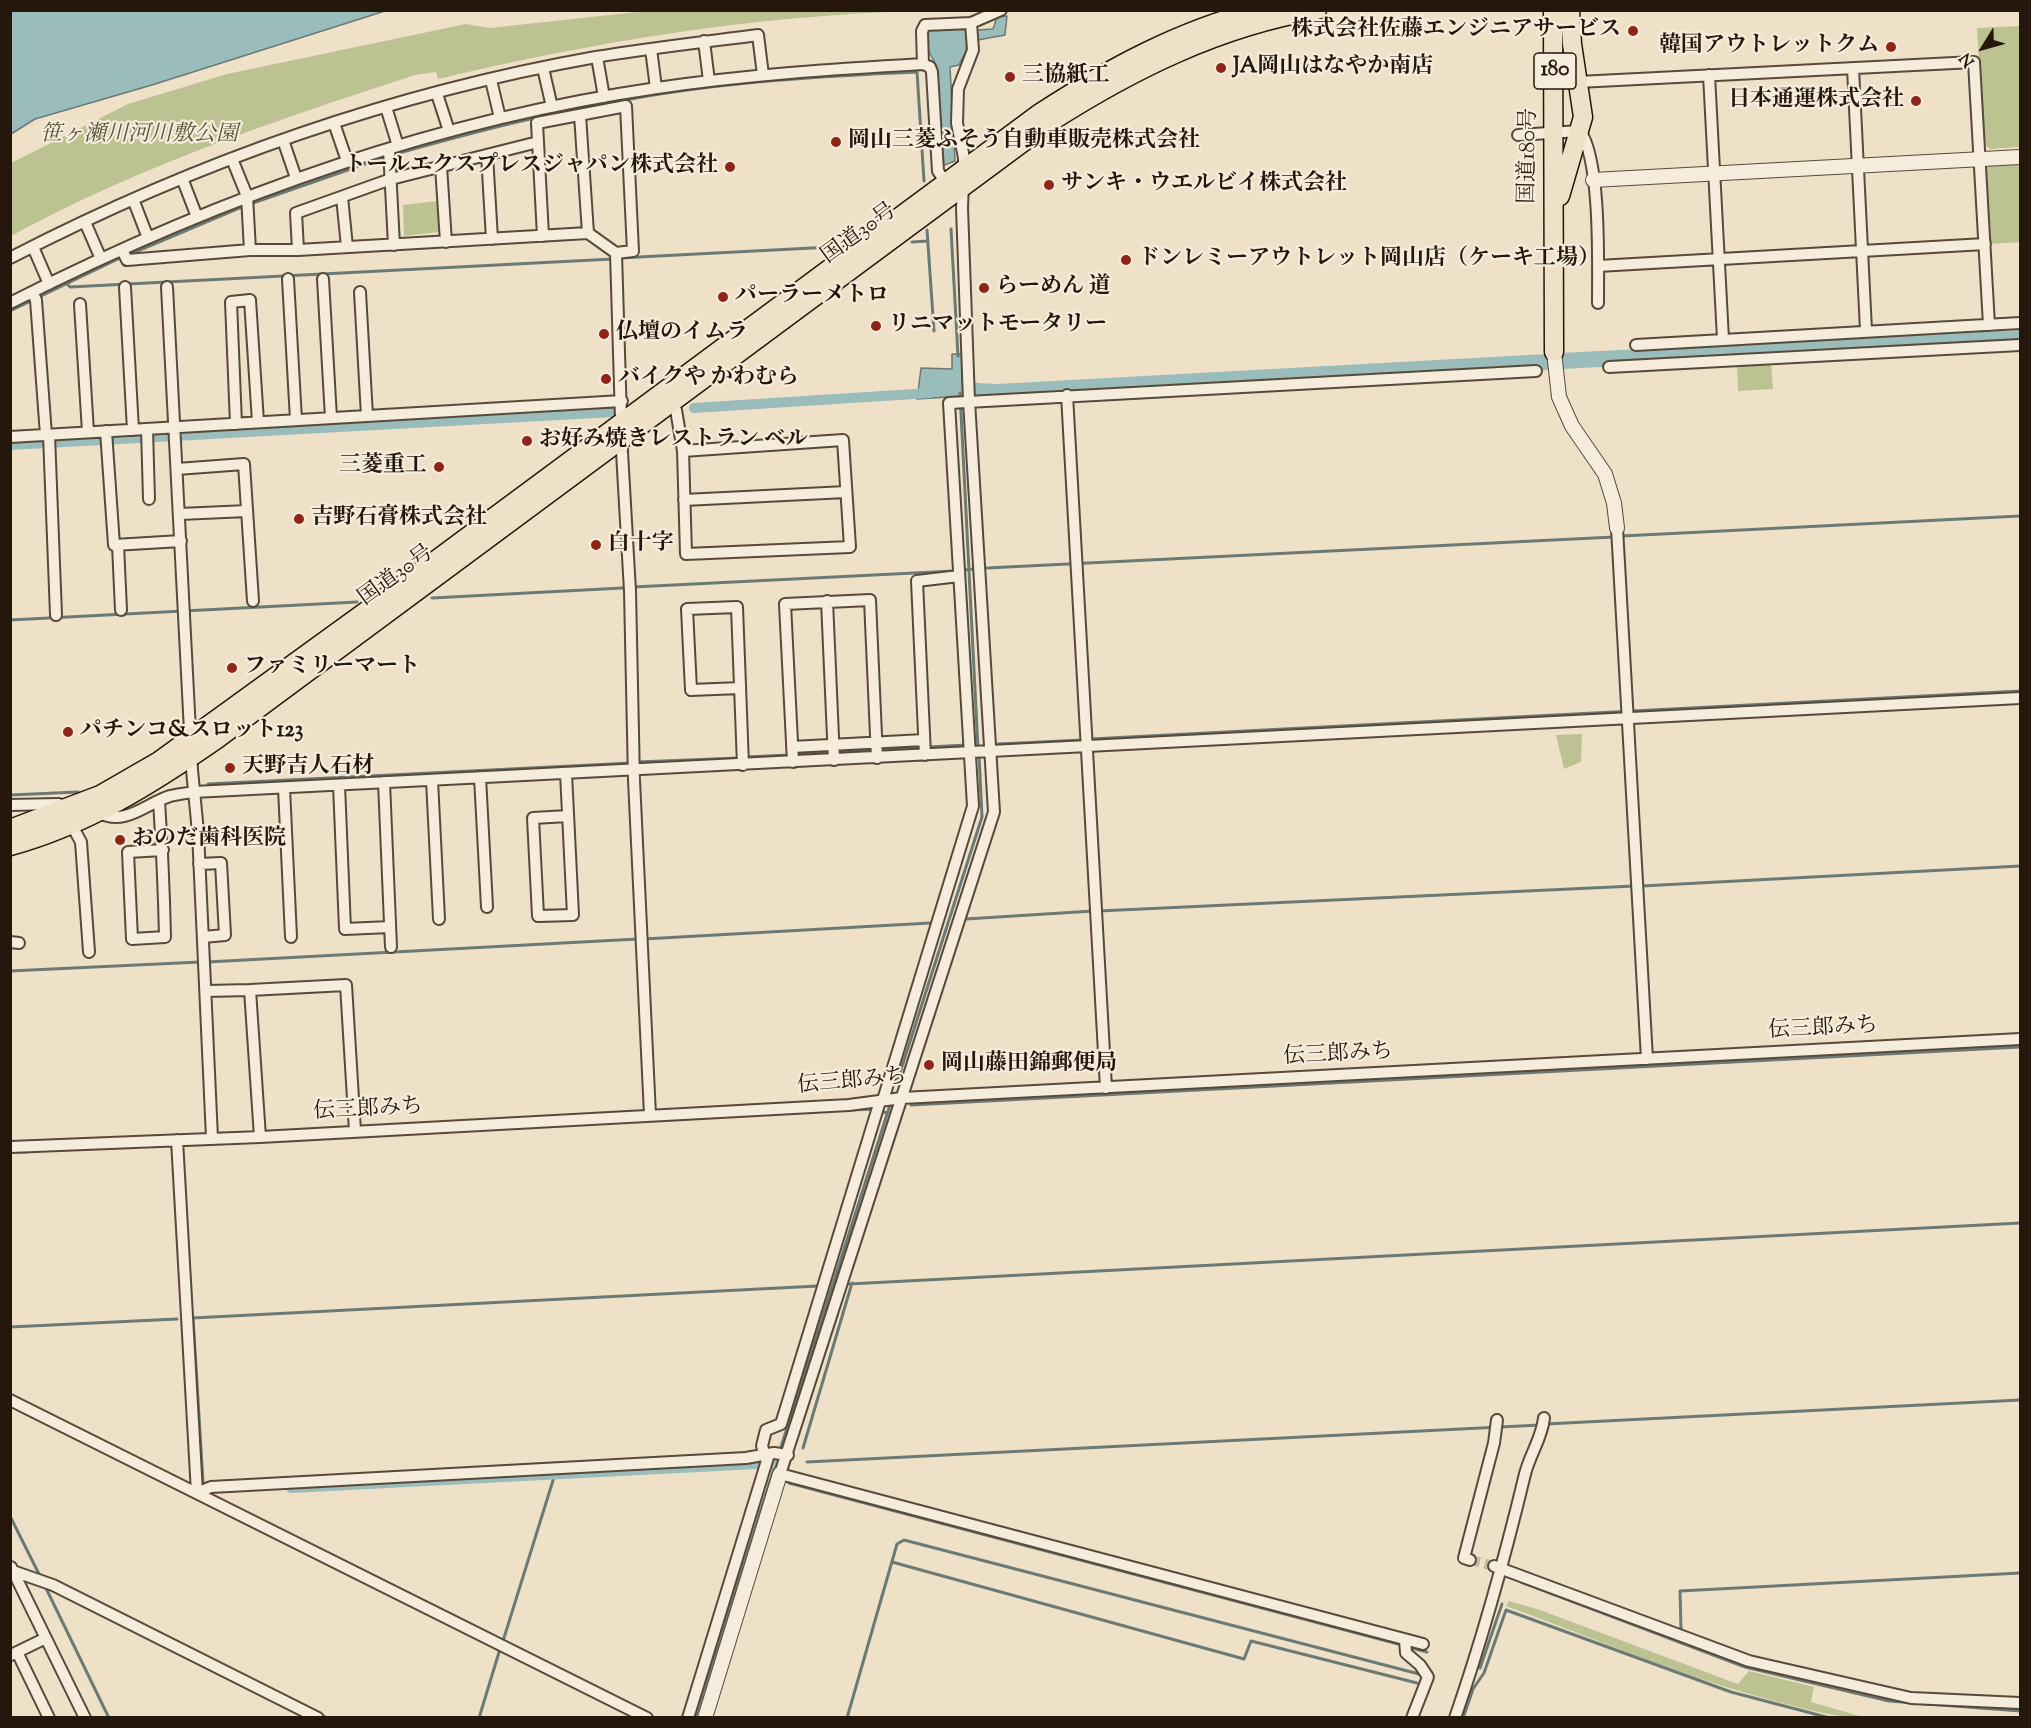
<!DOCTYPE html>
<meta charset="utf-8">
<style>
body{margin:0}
#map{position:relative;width:2031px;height:1728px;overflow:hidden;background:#efe1c8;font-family:"Sorts Mill Goudy",serif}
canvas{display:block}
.frame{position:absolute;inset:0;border:12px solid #25170b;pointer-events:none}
.north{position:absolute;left:1953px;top:18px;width:60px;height:60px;-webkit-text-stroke:4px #f5ecdb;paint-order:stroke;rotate:233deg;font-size:16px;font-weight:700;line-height:24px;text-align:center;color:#25170b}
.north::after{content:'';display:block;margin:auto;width:21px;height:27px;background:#25170b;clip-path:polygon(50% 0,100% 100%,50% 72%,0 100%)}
</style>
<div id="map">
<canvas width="2031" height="1728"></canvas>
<div class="frame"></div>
<div class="north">N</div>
</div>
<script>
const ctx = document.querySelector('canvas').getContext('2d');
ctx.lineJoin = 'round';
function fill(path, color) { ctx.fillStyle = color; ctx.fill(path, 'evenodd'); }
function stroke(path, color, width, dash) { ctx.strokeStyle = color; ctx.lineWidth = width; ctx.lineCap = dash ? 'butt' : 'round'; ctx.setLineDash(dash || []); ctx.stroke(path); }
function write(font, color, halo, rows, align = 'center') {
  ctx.font = font + ' "Sorts Mill Goudy","Noto Serif JP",serif'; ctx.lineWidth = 4.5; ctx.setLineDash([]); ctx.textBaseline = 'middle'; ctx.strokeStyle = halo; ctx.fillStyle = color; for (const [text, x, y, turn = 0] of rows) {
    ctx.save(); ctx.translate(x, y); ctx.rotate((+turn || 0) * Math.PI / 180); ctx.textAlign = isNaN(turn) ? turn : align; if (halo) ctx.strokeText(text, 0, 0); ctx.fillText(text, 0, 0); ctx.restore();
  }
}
fill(new Path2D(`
 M655 10 916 11C749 16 600 41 438 79L436 72 415 75C277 120 139 166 11 236V163L128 104 227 74 466 24 490 28Z
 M2020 26V147L1990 149 1983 143 1977 28Z
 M2020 164V242L1989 244 1985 171 1989 165Z
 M437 201 439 232 404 236 403 205Z
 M1771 363 1773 389 1738 391 1737 364Z
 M1582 734 1581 762 1564 769 1556 735Z
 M1509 1601 1540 1610 1738 1684 1749 1671 1814 1687 1811 1702 1863 1717C1834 1718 1807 1709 1778 1702 1685 1678 1596 1639 1506 1606Z`), '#bdc293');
const water = new Path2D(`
 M10 11 11 10 385 11 152 85 35 119 11 134Z
 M1007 16 1005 35 978 40 977 30 993 29 997 17Z
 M957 24 968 32 969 41H967L966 51 959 65 950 67 955 161 942 166 936 65 926 46 927 30Z
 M952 354H962L965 375 962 378 963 396 917 399 921 368 952 369Z`);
fill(water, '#9abcba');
stroke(water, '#6b7a74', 1.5);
stroke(new Path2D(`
 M392 155C471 133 550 112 631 99 725 82 822 76 917 72L924 181
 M250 204 385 157
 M951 229 958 356
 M927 230 934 331
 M912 242 928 241
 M128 255 244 206
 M620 258 831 247
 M67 284 70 287 613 259
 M39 297 122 257
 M10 311 33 300
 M976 384 987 391
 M960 393 978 749
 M1622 536 2020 516
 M987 568 1614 537
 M964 570 974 569
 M633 587 954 571
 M432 598 622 588
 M10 620 357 602
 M1090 739 2020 691
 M998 744 1083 740
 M928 747 966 745
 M880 749 921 747
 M796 754 873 750
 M745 757 790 755
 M637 762 739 758
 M208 784 631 763
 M10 795 78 792
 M1642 886 2020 866
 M1099 911 1634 886
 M966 919 1093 911
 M644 939 930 923
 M207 962 638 939
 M10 971 200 962
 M898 1079 982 817 979 755
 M911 1105 2020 1047
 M851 1110 872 1109 887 1113
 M10 1152H27
 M849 1284 2020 1223
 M192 1318 818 1286
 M193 1318 203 1482
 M10 1327 177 1319
 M1546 1424 2020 1400
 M803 1448 852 1283
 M780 1450 890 1105
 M807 1462 1540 1425
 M789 1483 1402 1645
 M10 1516 40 1576
 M892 1562 1244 1659 1251 1641 1417 1683
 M1521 1582 1745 1667 1889 1701 2020 1711
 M44 1584 109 1718
 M1681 1629 1680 1591 2020 1573
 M503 1641 555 1474
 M1408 1647 1427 1652
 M1478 1667 1480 1668 1502 1604
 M320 1714 327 1718
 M479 1718 500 1649
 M695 1718 778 1456
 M847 1718 897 1544 904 1540 1423 1675
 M1463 1718 1473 1689 1484 1673 1506 1610 1731 1692 1830 1718`), '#6b7a74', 3);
stroke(new Path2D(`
 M694 408 930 393
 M10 445 614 412
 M291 1488 776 1463`), '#9abcba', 10);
stroke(new Path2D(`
 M1561 361 2020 338
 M974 391 998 392 1547 362`), '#9abcba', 16);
stroke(new Path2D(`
 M1470 1560 1494 1566`), '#c7b9a2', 10, [10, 5]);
const minor = new Path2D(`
 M971 23 973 50 958 89 957 123 964 158 962 208 969 401 994 812 780 1474 1423 1644
 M704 41 709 81
 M651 49 656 88
 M597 57 604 97
 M923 64 922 31 925 25 971 23 1001 10
 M543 68 552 107
 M1853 68 1866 330
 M1709 75 1723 339
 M491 80 500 118
 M1578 82 1974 62 1989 325
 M437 94 449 131
 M386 107 398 146
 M334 123 347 161
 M1518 135 1580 131C1601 160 1598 264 1598 303
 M283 140 296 178
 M389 149 394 245
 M487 155 492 239
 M232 159 247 196 250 250
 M441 166 446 242
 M182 178 197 217
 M342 197 347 247
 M133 199 148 238
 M85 222 101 259
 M543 236 537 123 626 106 633 251 616 253 588 233 580 115
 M33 247 49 284
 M122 250 127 260 250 250H298L588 233
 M298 250 296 213 391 179 538 142
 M616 253 622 452 630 591 634 780 650 1115
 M10 258C194 163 393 93 596 57 650 48 704 42 758 35L763 75
 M1598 266 1985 244
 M288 279 296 420
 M323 279 331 418
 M125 287 133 430
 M167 287 192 770 198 832 212 1138
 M32 292 36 300 46 435
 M360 292 367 416
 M10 303C213 200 430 121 657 88 745 75 834 69 923 64L930 67 932 72 938 171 948 186
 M80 304 88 432
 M1636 345 2020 323
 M1609 367 2020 345
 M1067 395 1106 1088
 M669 399 676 410 683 451
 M236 424 231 302 250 300 258 422
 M147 429 149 499
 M106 431 114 545 181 541
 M49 435 56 615
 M10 437 622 401
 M843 440 850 547 686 554 683 451Z
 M177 469 244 464 253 601
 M684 500 846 492
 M180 514 247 511
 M1617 528 1647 1059
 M118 545 121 610
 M827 601 834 760
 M740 688 691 690 687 609 737 607 743 765
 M792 747 924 740
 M925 755 917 581 959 576
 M793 762 785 604 870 600 877 758
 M566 773 573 915 538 916 533 818 568 816
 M480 777 487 907
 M432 780 439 919
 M384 782 391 947
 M339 785 345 929 390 927
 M284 788 291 937
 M159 801C162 847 164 892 165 937L132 939 128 852 163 850
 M10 805 59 804 62 808
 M99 813C126 826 145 804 170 796 178 794 187 793 194 792L2020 698
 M70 822 81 842 89 952
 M199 864 221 863 225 935 203 937
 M10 942 19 943
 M206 991 250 990
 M883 1100 973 806 949 403 1536 371
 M260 1137 250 990 346 985 355 1131
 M177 1140 197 1493
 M10 1147 260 1137 849 1105 902 1098 2020 1039
 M10 1400 647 1718
 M765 1455 762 1446 766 1430 781 1424 880 1101
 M197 1493 211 1487 746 1458 774 1453 788 1455
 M1470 1560 1464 1558 1494 1443 1497 1420
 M1494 1566 1749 1661 1911 1698 2020 1703
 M11 1567 85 1718
 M13 1571 53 1585 318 1718
 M1405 1640 1406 1653 1420 1665 1428 1677 1412 1718
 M17 1652 49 1718
 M11 1655 46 1638
 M688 1718 769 1454
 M1455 1718C1483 1637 1505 1557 1525 1474 1530 1454 1542 1438 1544 1418`);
const tertiary = new Path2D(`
 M1593 180 2020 157
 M1554 352 1559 397 1572 426 1605 474 1614 503 1617 528
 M705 1718 780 1474`);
const trunk = new Path2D(`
 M1553 10 1554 352
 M1560 196 1583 117 1572 44 1570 10
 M10 829 100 795 159 761 409 580 1040 113C1108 69 1179 30 1259 10
 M10 846C87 825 152 784 217 739L1049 123C1132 70 1218 27 1317 10`);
stroke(minor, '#584a3a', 14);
stroke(tertiary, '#584a3a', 16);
stroke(trunk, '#25170b', 21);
stroke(minor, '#f5ecdb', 10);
stroke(tertiary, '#f5ecdb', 14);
stroke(trunk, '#efe1c8', 18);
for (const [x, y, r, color] of [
 [1633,31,6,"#8f2418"],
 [1891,47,6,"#8f2418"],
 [1221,68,6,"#8f2418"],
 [1010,77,6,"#8f2418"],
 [1916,101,6,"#8f2418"],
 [836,142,6,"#8f2418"],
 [730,167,6,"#8f2418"],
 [1049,185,6,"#8f2418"],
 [1126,260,6,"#8f2418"],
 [984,288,6,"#8f2418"],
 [723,297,6,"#8f2418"],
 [876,326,6,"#8f2418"],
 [604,334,6,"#8f2418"],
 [606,379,6,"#8f2418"],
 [527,441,6,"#8f2418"],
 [439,467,6,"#8f2418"],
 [299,519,6,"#8f2418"],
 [596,545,6,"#8f2418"],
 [232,668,6,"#8f2418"],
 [68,732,6,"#8f2418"],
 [230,768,6,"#8f2418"],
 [120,840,6,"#8f2418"],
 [929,1065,6,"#8f2418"]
]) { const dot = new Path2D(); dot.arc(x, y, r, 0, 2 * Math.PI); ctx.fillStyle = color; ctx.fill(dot); stroke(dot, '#f5ecdb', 2); }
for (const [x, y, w] of [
 [1555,71,42]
]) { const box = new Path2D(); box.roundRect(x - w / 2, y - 18, w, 36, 4.5); ctx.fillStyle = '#f5ecdb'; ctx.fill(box); stroke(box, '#25170b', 1.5); }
write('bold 21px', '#25170b', null, [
 ["180",1555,71]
]);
write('bold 22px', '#25170b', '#f5ecdb', [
 ["株式会社佐藤エンジニアサービス",1621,31,"right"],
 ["韓国アウトレットクム",1879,47,"right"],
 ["JA岡山はなやか南店",1233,68],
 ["三協紙工",1022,77],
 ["日本通運株式会社",1904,101,"right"],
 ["岡山三菱ふそう自動車販売株式会社",848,142],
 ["トールエクスプレスジャパン株式会社",718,167,"right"],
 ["サンキ・ウエルビイ株式会社",1061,185],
 ["ドンレミーアウトレット岡山店（ケーキ工場）",1138,260],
 ["らーめん 道",996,288],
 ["パーラーメトロ",735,297],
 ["リニマットモータリー",888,326],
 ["仏壇のイムラ",616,334],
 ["バイクや かわむら",618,379],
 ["お好み焼きレストラン ベル",539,441],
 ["三菱重工",427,467,"right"],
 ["吉野石膏株式会社",311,519],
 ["白十字",608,545],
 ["ファミリーマート",244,668],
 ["パチンコ&スロット123",80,732],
 ["天野吉人石材",242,768],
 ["おのだ歯科医院",132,840],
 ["岡山藤田錦郵便局",941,1065]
], 'left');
write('italic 22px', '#5a533b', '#f5ecdb', [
 ["笹ヶ瀬川河川敷公園",139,136]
]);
write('22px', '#25170b', '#f5ecdb', [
 ["国道180号",1530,156,-89],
 ["国道30号",860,235,-36],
 ["国道30号",397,577,-36],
 ["伝三郎みち",1823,1030,-3],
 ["伝三郎みち",1338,1056,-3],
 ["伝三郎みち",852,1083,-5],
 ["伝三郎みち",368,1111,-3]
]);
</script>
